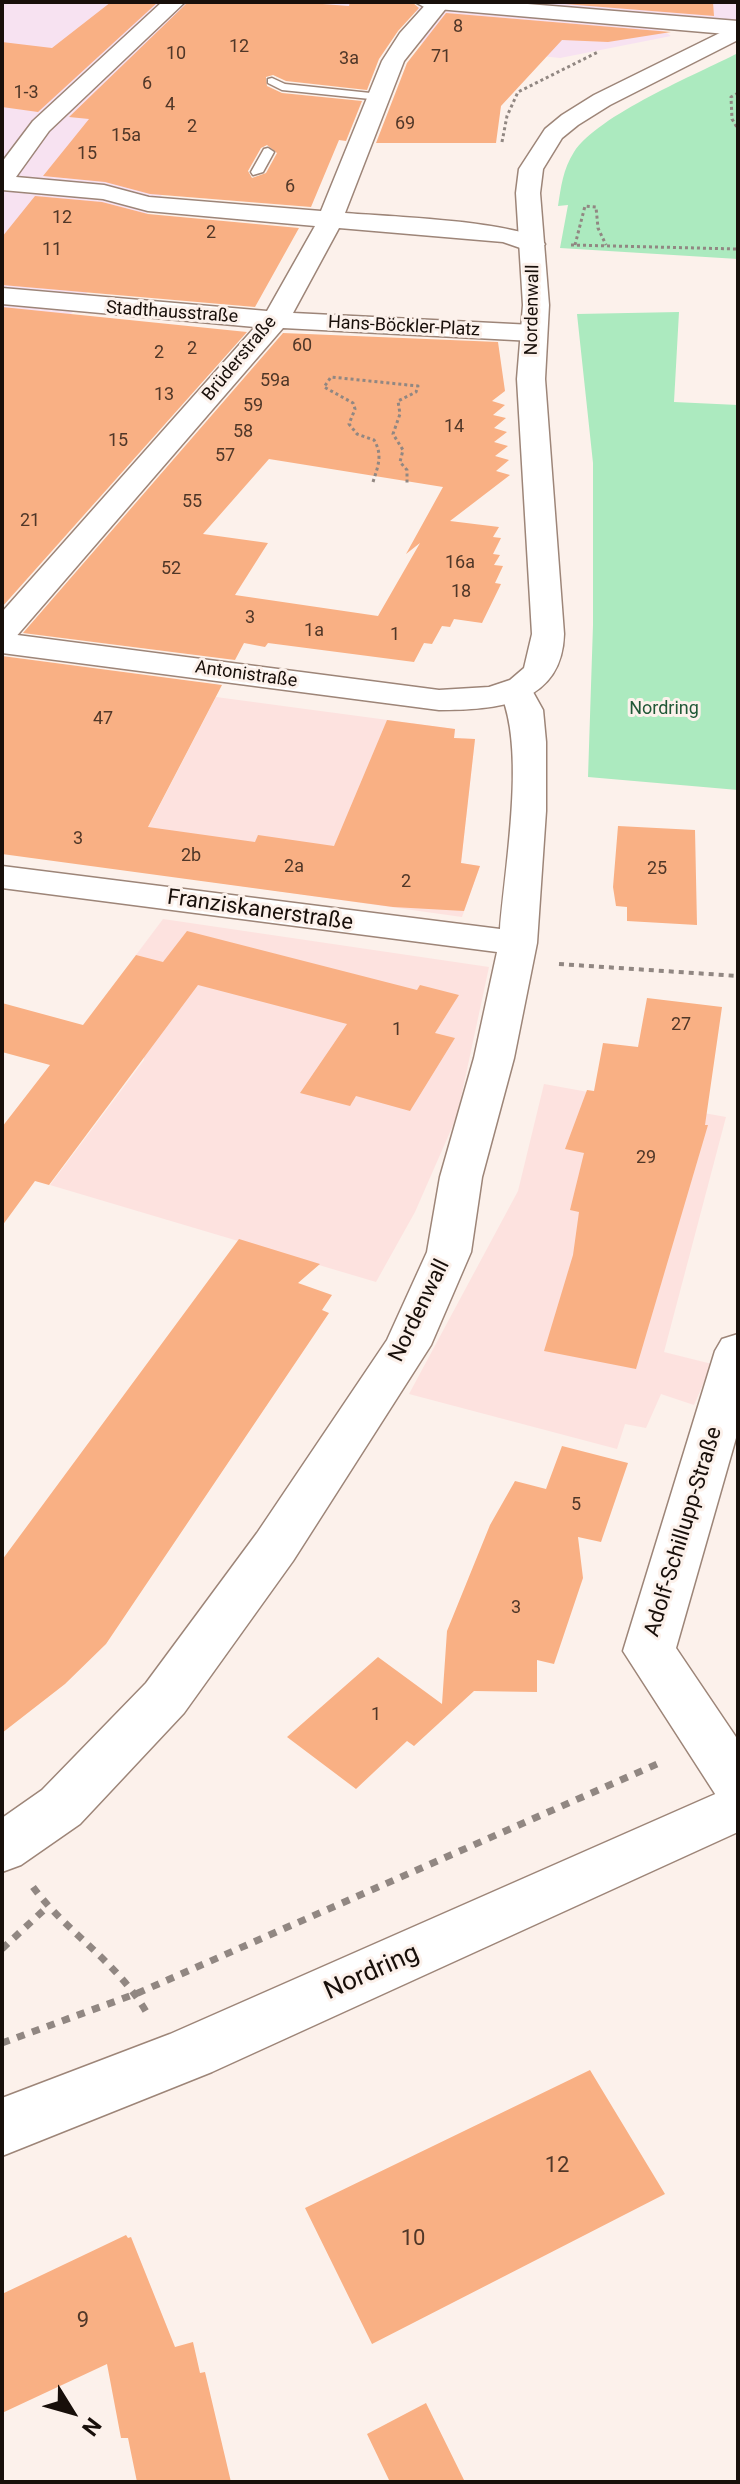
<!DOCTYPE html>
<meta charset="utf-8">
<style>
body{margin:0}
#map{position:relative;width:740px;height:2484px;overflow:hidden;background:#fcf1eb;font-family:Roboto,sans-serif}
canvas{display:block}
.frame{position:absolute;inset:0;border:4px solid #180f0a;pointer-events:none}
.north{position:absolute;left:32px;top:2372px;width:80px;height:80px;-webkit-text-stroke:6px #fcf1eb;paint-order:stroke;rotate:127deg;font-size:22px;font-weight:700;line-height:32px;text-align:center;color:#180f0a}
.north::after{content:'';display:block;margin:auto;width:28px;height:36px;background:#180f0a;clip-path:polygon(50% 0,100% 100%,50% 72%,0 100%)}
</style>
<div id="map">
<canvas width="740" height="2484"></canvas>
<div class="frame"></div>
<div class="north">N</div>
</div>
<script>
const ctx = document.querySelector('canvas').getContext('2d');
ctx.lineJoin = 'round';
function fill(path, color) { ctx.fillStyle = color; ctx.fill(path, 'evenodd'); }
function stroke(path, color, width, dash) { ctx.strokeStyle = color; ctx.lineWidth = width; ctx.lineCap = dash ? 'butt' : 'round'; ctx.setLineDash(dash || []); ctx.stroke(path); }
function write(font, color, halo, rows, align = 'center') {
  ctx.font = font + ' Roboto,sans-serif'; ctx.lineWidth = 6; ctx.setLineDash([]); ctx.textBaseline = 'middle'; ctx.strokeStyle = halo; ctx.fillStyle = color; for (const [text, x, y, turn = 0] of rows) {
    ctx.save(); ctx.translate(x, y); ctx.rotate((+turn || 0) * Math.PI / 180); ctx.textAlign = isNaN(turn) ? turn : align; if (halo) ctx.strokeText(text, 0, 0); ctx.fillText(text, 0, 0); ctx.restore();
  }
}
fill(new Path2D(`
 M2 2H384L422 7 419 12 351 6 340 17 306 14 141 221 62 326 2 387Z
 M473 2H738V23Z
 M442 9 659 28 671 36 560 58 417 43Z`), '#f7e2f1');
fill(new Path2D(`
 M216 697 455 729 454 738 475 739 461 863 480 866 462 917 126 870Z
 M163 919 489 967 457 1116 415 1212 376 1282 50 1185 144 1060 136 955Z
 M544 1084 726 1117 664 1352 712 1364 694 1405 661 1394 646 1428 625 1424 617 1449 409 1394 518 1191Z`), '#fde2df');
fill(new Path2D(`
 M738 53V259L560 248 568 205 558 206C561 187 563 169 574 152 598 115 697 74 738 53Z
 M679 312 674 402 738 405V790L588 777 593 625V463L577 314Z`), '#aceabf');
fill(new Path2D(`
 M111 2H158L38 112 2 107V42L52 48Z
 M188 2H296L349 6 350 2H412L419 8 398 31 379 59 367 90 286 81 273 75 266 77 267 86 282 93 362 101 346 141 339 140 311 207 150 194 105 182 43 176 89 119 69 117ZM267 145 277 153 266 173 252 178 248 171 261 148Z
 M540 2H713L714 16Z
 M446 13 671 32 608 42 562 40 501 106 496 143H376L407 63Z
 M35 196 102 202 148 214 299 228 255 307 2 285V237Z
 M2 307 247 332 2 607Z
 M283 333 498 342 505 391 492 401 505 405 493 415 506 418 494 428 507 432 494 442 508 446 495 456 509 460 496 471 510 475 450 521 499 527 493 537 501 538 493 554 500 555 494 565 503 566 495 583 501 584 482 623 454 619 450 627 442 626 432 644 424 643 414 662 268 643 265 647 244 643 235 660 23 633ZM269 459 443 487 406 554 420 543 378 616 235 595 268 543 203 534Z
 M2 656 222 685 148 827 255 842 258 835 334 846 387 720 455 729 454 738 475 739 461 863 480 866 464 911 393 907 2 854Z
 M618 826 695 830 697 925 627 921V907L616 906 613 887Z
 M187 931 417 990 420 985 459 995 435 1033 455 1038 410 1111 356 1096 350 1106 300 1093 347 1024 198 985 49 1185 35 1181 2 1226V1127L50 1065 2 1052V1003L83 1025 136 955 163 962Z
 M647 998 722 1007 705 1125H708L636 1369 544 1351 573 1255 579 1212 570 1210 584 1153 565 1149 587 1090 594 1091 603 1043 638 1047Z
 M239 1239 320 1264 298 1283 332 1295 322 1310 329 1313 106 1644 65 1684 2 1733V1560Z
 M562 1446 628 1463 601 1542 578 1537 583 1578 554 1664 537 1660V1692L474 1691 414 1746 407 1741 356 1789 287 1737 378 1657 442 1704 447 1631 490 1525 515 1481 546 1489Z
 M590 2070 665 2194 372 2344 305 2208Z
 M126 2235 128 2238 131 2237 175 2347 193 2342 200 2373 205 2372 231 2482H137L128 2438H121L107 2364 2 2413V2294Z
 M426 2403 465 2482H390L367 2434Z`), '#f9b084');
const lane = new Path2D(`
 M272 78 285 84 380 94 386 97 380 100 282 90 268 83V79Z
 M268 148 274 152 263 172 253 175 251 172 264 149Z`);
const street = new Path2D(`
 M162 2H185L49 131 16 177 104 185 149 197 321 211 382 61 400 33 428 2H451L404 61 345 213C379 216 529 221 545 244L541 249 532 252 503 242 339 228 293 313 533 325 543 327 547 333 543 339 533 341 283 328 14 639 2 642V612L255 327 2 304V288L267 311 315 226 148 211 103 199 2 190V162L33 121Z
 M516 680 528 683 543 710 546 742V811L537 943 514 1058 482 1177 471 1252 431 1345 293 1561 184 1713 80 1824 21 1865 2 1872V1818L42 1790 146 1683 257 1533 387 1340 427 1252 440 1177 474 1058 497 952 2 888V866L500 929C505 865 527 746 499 690L504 683Z
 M738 1334V1431L676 1648 738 1740V1807L719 1800 623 1651 715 1351 722 1339Z`);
const secondary = new Path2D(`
 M738 24V40L610 105 578 125 562 138 543 169 540 193 549 305 545 379 564 634C562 705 496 710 439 710L2 653V633L439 690 489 687 510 680 524 668 532 634 517 379 523 305 516 193 519 169 545 129 562 115 594 95Z
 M738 1784V1832L212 2072 2 2156V2098L170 2034Z`);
const primary = new Path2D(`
 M415 2H503L738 21V35L426 8Z`);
stroke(lane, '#9d8578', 3);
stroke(street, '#9d8578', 3);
stroke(secondary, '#9d8578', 3);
stroke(primary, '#9d8578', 3);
stroke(new Path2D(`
 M738 93 731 97 732 119 738 129
 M502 142 507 116 518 92 598 52
 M571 245 738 249
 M575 245 585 206 596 207 598 228 606 245
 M373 482C378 466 383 455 374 440L357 434 349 424 355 409 353 403 324 387 331 377 418 386 416 392 398 401 400 414 393 434 403 450 400 462 407 470V485`), '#918782', 3, [3, 3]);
stroke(new Path2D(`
 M559 964 738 976`), '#918782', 4, [5, 5]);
stroke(new Path2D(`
 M33 1887C68 1934 119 1963 148 2015
 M2 1949 46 1908
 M2 2043 138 1993 664 1761`), '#918782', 7, [8, 8]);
fill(lane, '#fff');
fill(street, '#fff');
fill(secondary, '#fff');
fill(primary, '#fff');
write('18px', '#503728', null, [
 ["8",458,27],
 ["12",239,47],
 ["10",176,54],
 ["71",441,57],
 ["3a",349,59],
 ["6",147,84],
 ["1-3",26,93],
 ["4",170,105],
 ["69",405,124],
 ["2",192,127],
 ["15a",126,136],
 ["15",87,154],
 ["6",290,187],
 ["12",62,218],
 ["2",211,233],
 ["11",52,250],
 ["60",302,346],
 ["2",192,349],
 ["2",159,353],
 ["59a",275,381],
 ["13",164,395],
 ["59",253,406],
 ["14",454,427],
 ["58",243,432],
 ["15",118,441],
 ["57",225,456],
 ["55",192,502],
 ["21",30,521],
 ["16a",460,563],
 ["52",171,569],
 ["18",461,592],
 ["3",250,618],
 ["1a",314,631],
 ["1",395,635],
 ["47",103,719],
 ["3",78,839],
 ["2b",191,856],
 ["2a",294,867],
 ["25",657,869],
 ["2",406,882],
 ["27",681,1025],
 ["1",397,1030],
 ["29",646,1158],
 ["5",576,1505],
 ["3",516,1608],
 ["1",376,1715]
]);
write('18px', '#180f0a', '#fcf1eb', [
 ["Nordenwall",533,310,-89],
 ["Stadthausstraße",172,313,4],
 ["Hans-Böckler-Platz",404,327,3],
 ["Brüderstraße",240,359,-50],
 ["Antonistraße",246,675,8]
]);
write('18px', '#215837', '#fcf1eb', [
 ["Nordring",664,709]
]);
write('22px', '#180f0a', '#fcf1eb', [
 ["Franziskanerstraße",260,911,8],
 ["Nordenwall",420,1311,-64],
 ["Adolf-Schillupp-Straße",684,1532,-73]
]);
write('22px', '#503728', null, [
 ["12",557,2166],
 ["10",413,2239],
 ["9",83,2321]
]);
write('26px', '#180f0a', '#fcf1eb', [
 ["Nordring",372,1973,-24]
]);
</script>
